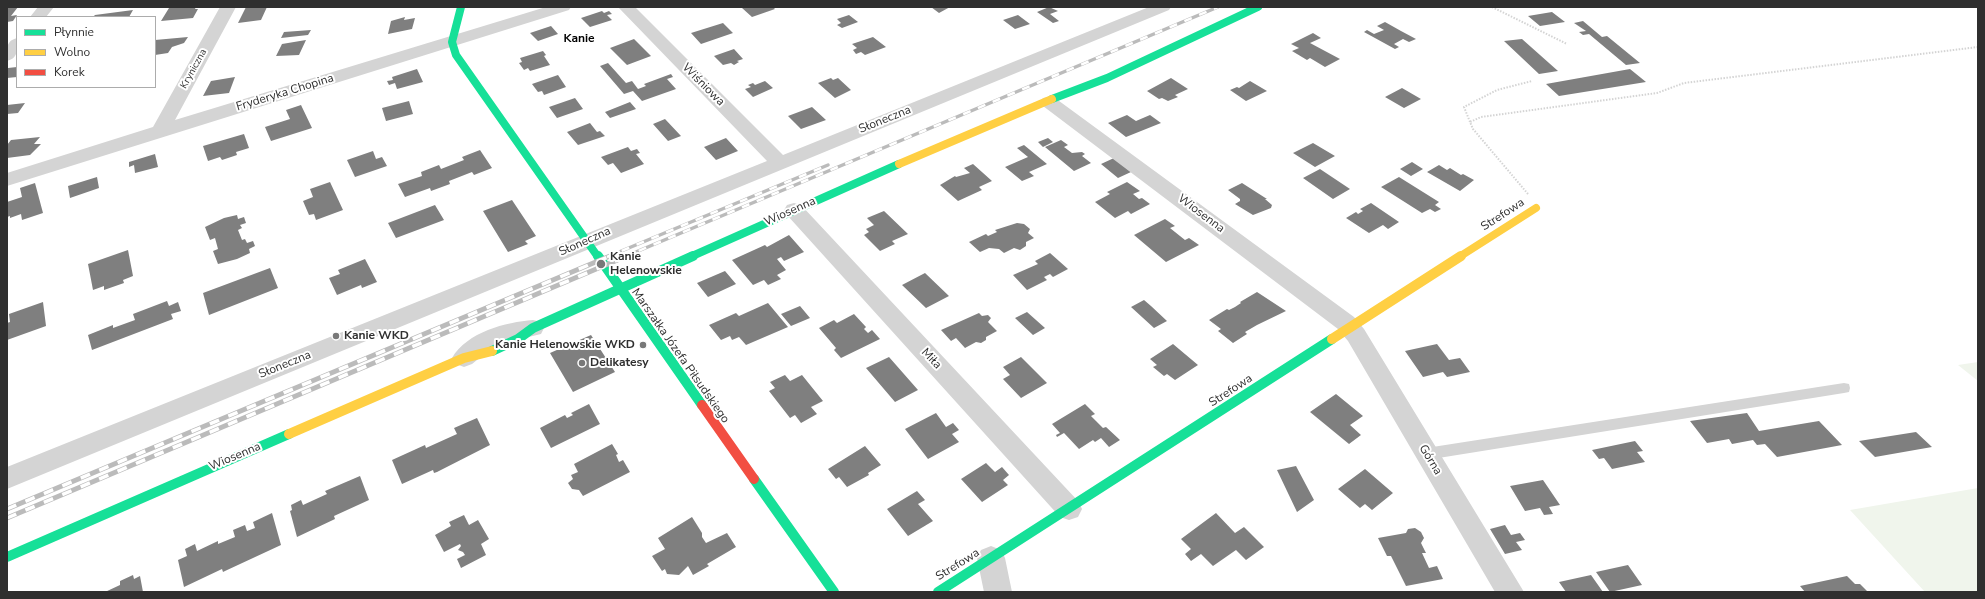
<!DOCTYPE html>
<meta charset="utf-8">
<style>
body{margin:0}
#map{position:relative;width:1985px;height:599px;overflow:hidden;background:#fff;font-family:"Nunito Sans",sans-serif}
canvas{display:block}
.frame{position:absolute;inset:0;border:8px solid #2f2f2f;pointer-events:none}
.legend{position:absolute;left:16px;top:16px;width:140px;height:72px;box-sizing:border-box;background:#fff;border:1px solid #acacac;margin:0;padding:5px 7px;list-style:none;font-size:12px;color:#2f2f2f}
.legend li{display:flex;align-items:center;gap:8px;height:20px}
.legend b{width:20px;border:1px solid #acacac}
</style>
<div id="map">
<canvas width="1985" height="599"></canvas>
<div class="frame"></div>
<ul class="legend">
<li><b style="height:5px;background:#16e098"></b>Płynnie</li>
<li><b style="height:5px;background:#ffcf43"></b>Wolno</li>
<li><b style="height:5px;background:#f24e42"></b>Korek</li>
</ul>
</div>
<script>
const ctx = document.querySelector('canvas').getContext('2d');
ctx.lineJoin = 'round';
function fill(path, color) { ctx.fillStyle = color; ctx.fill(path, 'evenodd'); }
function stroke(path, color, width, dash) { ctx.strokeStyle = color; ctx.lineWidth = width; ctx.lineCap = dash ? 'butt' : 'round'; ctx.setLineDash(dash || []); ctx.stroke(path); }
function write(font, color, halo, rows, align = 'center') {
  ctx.font = font + ' "Nunito Sans",sans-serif'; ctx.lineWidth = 4; ctx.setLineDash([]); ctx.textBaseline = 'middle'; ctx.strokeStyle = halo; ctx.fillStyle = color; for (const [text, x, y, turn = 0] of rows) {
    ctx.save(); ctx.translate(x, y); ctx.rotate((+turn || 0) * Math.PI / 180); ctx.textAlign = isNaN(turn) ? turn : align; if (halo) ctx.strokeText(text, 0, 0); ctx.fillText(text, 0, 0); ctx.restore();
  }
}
fill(new Path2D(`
 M1978 362V381L1958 365Z
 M1978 488V592H1925L1850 510Z`), '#f0f5ec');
fill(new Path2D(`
 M18 7 11 16 17 15 13 21 7 22V8Z
 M176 7H196L195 9H198L193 18 161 21 169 8Z
 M246 7H267L261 20 238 23Z
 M773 7 775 9 752 17 742 8Z
 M931 7H950L939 13Z
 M1049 7 1058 11 1050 14 1059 21 1053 23 1037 12Z
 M133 10 129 17H93L95 15Z
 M602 11 604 13 609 11 612 14 607 15 612 20 590 27 581 18Z
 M1552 12 1565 22 1540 26 1528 16Z
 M849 15 858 22 842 28 837 25 841 23 837 19Z
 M1018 15 1030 24 1015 29 1003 20Z
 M405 17 404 20 415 18 412 29 388 34 391 21Z
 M1583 21 1602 37 1607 36 1640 63 1626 65 1589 34 1583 35 1579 32 1586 31 1574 23Z
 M1385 22 1401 31 1416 39 1409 42 1403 39 1394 44 1399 47 1395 49 1364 32 1367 30 1374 34 1384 30 1377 26Z
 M723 23 733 33 701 44 691 33Z
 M551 26 558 34 538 41 530 33Z
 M311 30 308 35 281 38 284 32Z
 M1313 33 1321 38 1310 43 1340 59 1325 67 1310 58 1307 60 1292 51 1299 48 1291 44Z
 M188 37 184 43 172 47 168 53 155 55V40Z
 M873 37 886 47 865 55 861 52 856 54 853 50 857 48 852 44Z
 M634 39 651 56 627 65 610 48Z
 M1522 39 1558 71 1539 74 1504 41Z
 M306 40 299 55 276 56 282 44Z
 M734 49 743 59 737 61 739 62 734 65 731 63 723 65 714 56Z
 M543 51 546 55 544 56 550 65 530 71 528 68 524 70 519 63 522 62 520 58Z
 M608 63 626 83 632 81 638 89 646 86 644 84 671 74 673 77 667 79 676 89 642 101 633 91 624 94 600 66Z
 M17 67V77L7 78 8 68Z
 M417 69 423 82 397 89 395 83 389 85 387 81 393 80 392 77Z
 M1630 69 1646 82 1559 96 1546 84Z
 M558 75 566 87 544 95 542 91 538 92 532 84Z
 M235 77 229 93 203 96 211 81Z
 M831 78 833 80 838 78 851 90 835 98 818 83Z
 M1171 78 1188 89 1175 95 1178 97 1168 101 1162 98 1159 99 1147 91Z
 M765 81 773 88 753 97 745 89 751 87 748 85 753 83 755 85Z
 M1250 81 1267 91 1246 101 1230 90 1237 87 1239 88Z
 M1402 88 1421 99 1404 108 1385 97Z
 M575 98 583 109 557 118 549 107Z
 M409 101 413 114 386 121 382 108Z
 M630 102 636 109 610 118 605 112Z
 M25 103 18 113 7 114V105Z
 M301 105 312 128 271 141 265 127 290 119 286 110Z
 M812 107 826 120 801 129 788 116Z
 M1127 115 1136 121 1150 115 1161 123 1126 137 1108 123Z
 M665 119 681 136 668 141 653 124Z
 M590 123 597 132 600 131 605 136 578 145 567 132Z
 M244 134 249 148 236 152 237 155 222 160 220 157 208 161 203 146Z
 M40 137 34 144H41L30 155 7 158V145L11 140Z
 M726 138 738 151 716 160 704 147Z
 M1048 138 1053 142 1043 147 1038 142Z
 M1061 140 1068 145 1064 147 1072 153 1082 152 1085 154 1082 156 1091 163 1074 171 1045 147Z
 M1313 143 1335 156 1315 167 1293 153Z
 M1024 145 1047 164 1029 172 1034 176 1022 181 1005 167 1028 157 1017 148Z
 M628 147 631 151 637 149 640 153 636 154 644 164 621 173 613 163 608 165 601 157Z
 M480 150 492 168 474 175 472 172 449 181 450 184 431 191 430 188 405 197 398 184 422 176 421 172 439 165 441 169 464 160 462 157Z
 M373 151 376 159 382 157 387 166 355 177 347 160Z
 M155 154 158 167 135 173 134 165 129 167V162Z
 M1114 158 1131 172 1118 178 1101 164Z
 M1412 162 1423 169 1411 176 1400 169Z
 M973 164 992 181 979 187 982 190 958 201 940 185 955 176 956 177 970 173 964 168Z
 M1439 165 1447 170 1450 168 1461 175 1463 174 1474 180 1460 191 1427 172Z
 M1320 169 1350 189 1333 199 1303 178Z
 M97 177 99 188 70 198 68 186Z
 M1399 177 1439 202 1435 205 1441 209 1435 212 1430 209 1422 213 1381 187Z
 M330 182 343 210 316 220 314 214 309 215 303 201 313 197 310 189Z
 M1127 182 1140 191 1133 194 1139 199 1142 198 1150 204 1131 214 1128 211 1115 218 1095 202 1110 194 1107 192Z
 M35 183 43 213 22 220 21 214 10 218V216L7 217V202L22 197 20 188Z
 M1242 183 1267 199H1265L1272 205 1271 208 1253 215 1235 204 1240 201V199L1228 190Z
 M512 200 536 236 525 241 528 244 508 252 483 211Z
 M1371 203 1399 222 1388 229 1383 225 1369 233 1346 218 1356 212 1358 214 1363 211 1360 209Z
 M435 205 444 220 396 238 388 223Z
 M884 211 908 234 892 241 895 244 880 251 864 235 869 232 866 229 874 225 867 218Z
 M237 215 238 219 244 217 246 223 240 225 242 228 238 230 242 240 245 239 247 243 253 241 255 246 249 249 250 253 237 259 218 264 213 251 218 249 215 238 210 240 205 227 224 218Z
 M1165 219 1175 226 1170 228 1185 240 1189 238 1199 245 1166 262 1134 235Z
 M1017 223 1024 224 1030 229 1028 233 1034 238 1026 242V246L1020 250 1014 248 1004 253 999 249 989 248 980 252 969 242 986 234 988 236 997 232 995 230Z
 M789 235 804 252 784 261 781 257 777 259 786 270 777 275 781 279 768 285 764 280 753 285 732 260 765 245 767 247Z
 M128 250 133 276 123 280 124 283 104 290V286L93 290 88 264Z
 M1050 253 1068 269 1053 277 1050 274 1044 277 1047 280 1027 290 1013 275 1038 264 1035 261Z
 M365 259 377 282 362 288 361 285 337 295 329 278 340 274 338 270Z
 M270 268 278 288 209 315 203 293Z
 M725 271 736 284 708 297 697 283Z
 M925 273 949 296 926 308 902 285Z
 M1257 292 1286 311 1257 325 1245 332 1247 334 1233 343 1218 331 1221 329 1209 320 1227 309 1229 310 1235 307 1241 303 1240 302Z
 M1144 300 1151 306 1167 321 1154 328 1131 307Z
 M167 301 169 306 178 302 181 311 171 314 173 319 92 350 88 335 113 325V328L135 320 133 314Z
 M43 302 46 326 7 340V323L10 322 9 314Z
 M768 303 788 327 746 345 739 337 732 340 730 336 721 340 709 325 736 313 739 316Z
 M800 306 810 318 791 326 781 314Z
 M1027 312 1045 328 1033 335 1015 318Z
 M979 313 982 316 988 315 991 318 988 322 997 331 986 337V340L981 343 976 342 965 348 956 338 951 341 941 330Z
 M854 314 866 327 864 329 868 333 872 330 880 339 841 358 834 350 836 348 819 328 834 320 837 323Z
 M591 335 615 372 573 392 550 353Z
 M1173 344 1198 365 1175 380 1167 374 1164 376 1153 367 1157 365 1150 359Z
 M1437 344 1449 360 1460 358 1470 372 1447 377 1443 372 1423 377 1405 351Z
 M889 357 918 390 895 402 866 368Z
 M1021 357 1047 383 1021 398 1003 379 1010 375 1003 367Z
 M785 375 790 381 802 375 823 401 811 407 817 414 801 423 795 415 790 418 769 391 775 388 770 382Z
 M1336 394 1363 416 1350 425 1361 435 1349 444 1310 412Z
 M589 404 600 424 551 448 540 428 565 415 567 418 573 415 571 413Z
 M1085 404 1095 414 1091 416 1103 428 1106 427 1120 440 1109 447 1101 438 1095 442 1093 440 1079 449 1064 433 1057 437 1056 435 1060 433 1052 424Z
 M936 413 946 427 953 423 959 430 952 434 959 442 928 459 905 429Z
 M1747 413 1759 431 1819 421 1842 445 1777 457 1765 444 1757 445 1753 440 1732 444 1729 439 1707 443 1690 421Z
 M477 418 490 445 437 472 434 473 433 470 402 484 392 460 425 445 426 448 457 434 454 428Z
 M1916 432 1932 447 1875 457 1859 441Z
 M1635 441 1643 451 1637 452 1645 462 1612 469 1604 458 1599 459 1592 450Z
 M612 444 618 454 616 455 619 462 623 460 630 472 583 496 579 490 572 489 568 483 573 479 571 475 578 472 574 464Z
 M865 446 881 465 868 473 869 475 847 487 839 477 836 479 828 469Z
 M986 463 995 472 1002 467 1009 475 1003 480 1008 485 982 502 961 479Z
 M1296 466 1314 500 1297 512 1277 470Z
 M1365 469 1393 493 1372 510 1365 504 1360 508 1338 489Z
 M360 476 369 500 334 516 335 519 297 537 290 511 292 510 291 505 301 500 303 505 327 494 325 491Z
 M1543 480 1560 505 1549 507 1553 514 1544 515 1540 508 1525 511 1510 486Z
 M917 491 925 500 918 504 933 521 908 536 887 509Z
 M272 513 281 545 225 571 223 572 222 569 184 587 178 560 187 556 185 549 195 544 197 551 218 541V544L235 537 233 530 245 525 247 531 255 528 253 522Z
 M1216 513 1235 533 1244 527 1264 547 1246 560 1236 550 1213 566 1201 554 1191 561 1185 554 1191 549 1181 539Z
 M464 515 469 525 478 520 489 539 481 544 486 555 461 568 457 559 465 555 463 552 458 550 461 546 460 544 444 552 435 535 451 526 449 522Z
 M692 517 702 533V537L706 543 727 533 736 547 707 564 709 566 693 575 688 566 679 575 667 574 665 569 662 571 652 556 665 549 658 538Z
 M1505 525 1511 535 1520 533 1525 540 1516 542 1522 550 1505 554 1490 529Z
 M1415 528 1421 532 1424 538 1421 543 1426 553H1422L1429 568 1437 566 1443 579 1406 586 1391 556H1387L1378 538 1406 533 1408 529Z
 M1628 565 1642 585 1610 592 1596 572Z
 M133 575 134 579 140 576 143 592H105L120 585V581Z
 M1591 575 1603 592H1566L1559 582Z
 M1847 576 1855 584H1860L1868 592H1805L1800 586Z`), '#7f7f7f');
stroke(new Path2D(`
 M1492 7 1567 44
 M1470 122 1464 107 1497 90 1532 81
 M1528 194 1473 129 1470 122 1481 117 1657 93 1684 83 1978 47`), '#d4d4d4', 2, [1.5, 1.5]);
fill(new Path2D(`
 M1844 383 1849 384 1850 388 1849 392 1844 393 1426 460 1421 458 1419 454 1421 450 1426 448Z`), '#d4d4d4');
fill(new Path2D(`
 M38 7H54L46 17H30Z
 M220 7H236L175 120 546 7H571L569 10 7 186V173L153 127Z
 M618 7H635L783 155 1149 7H1171L1169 10 7 489V467L767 161Z
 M17 38C17 49 19 58 7 61 7 50 5 41 17 38Z
 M1049 97 1055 98 1354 317 1364 329 1524 592H1495L1348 341 1338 329 1043 106 1040 102 1043 98Z
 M794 203 801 205 1078 501 1082 509 1078 517 1069 520 1060 517 787 215 784 210 787 205Z
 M533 320 541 322 544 328 541 334 504 343 487 352 472 364 464 367 456 364 452 358C467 332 506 322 533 320Z
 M991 546 1001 550 1005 558 1012 592H984L977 558 981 550Z`), '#d4d4d4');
stroke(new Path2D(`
 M461 7 452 42 456 55 598 257
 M1052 99 1107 78 1258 7
 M690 257 899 164`), '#16e098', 8);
stroke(new Path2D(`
 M598 256 702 405
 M492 351 518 339 533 328 693 256
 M754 479 834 592
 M7 557 289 434
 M938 592 1332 339`), '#16e098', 10);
stroke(new Path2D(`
 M899 164 1052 99
 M1459 257 1536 208`), '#ffcf43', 8);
stroke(new Path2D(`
 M1332 339 1461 256
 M289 434 464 358 492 351`), '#ffcf43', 10);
stroke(new Path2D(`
 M702 405 754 479`), '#f24e42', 10);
const railFar1 = new Path2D(`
 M607 257 828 165
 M624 257 1218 7`);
const rail = new Path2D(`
 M7 509 610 256
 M7 518 627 256`);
stroke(railFar1, '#bbb', 3.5);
stroke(rail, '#bbb', 5);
stroke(railFar1, '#fff', 2.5, [8]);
stroke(rail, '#fff', 3.5, [10]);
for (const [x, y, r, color] of [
 [601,264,5,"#787878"],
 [336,336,4,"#787878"],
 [643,345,4,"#787878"],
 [582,363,4,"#787878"]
]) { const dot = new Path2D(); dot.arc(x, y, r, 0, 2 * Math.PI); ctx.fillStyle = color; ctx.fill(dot); stroke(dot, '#fff', 1.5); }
write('10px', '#2f2f2f', '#fff', [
 ["Kryniczna",194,69,-61]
]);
write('bold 12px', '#000', '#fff', [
 ["Kanie",579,39]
]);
write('12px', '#2f2f2f', '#fff', [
 ["Wiśniowa",703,85,45],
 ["Fryderyka Chopina",285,93,-17],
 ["Słoneczna",885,120,-22],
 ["Wiosenna",790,212,-24],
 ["Wiosenna",1201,214,37],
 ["Strefowa",1503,215,-33],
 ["Słoneczna",585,242,-24],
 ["Marszałka Józefa Piłsudskiego",680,356,55],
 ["Miła",931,359,47],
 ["Słoneczna",285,365,-22],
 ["Strefowa",1231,391,-33],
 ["Wiosenna",235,457,-23],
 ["Górna",1430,460,59],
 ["Strefowa",958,565,-32]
]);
write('bold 12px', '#2f2f2f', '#fff', [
 ["Kanie",610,257],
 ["Helenowskie",610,271],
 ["Kanie WKD",344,336],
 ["Kanie Helenowskie WKD",635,345,"right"],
 ["Delikatesy",590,363]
], 'left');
</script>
